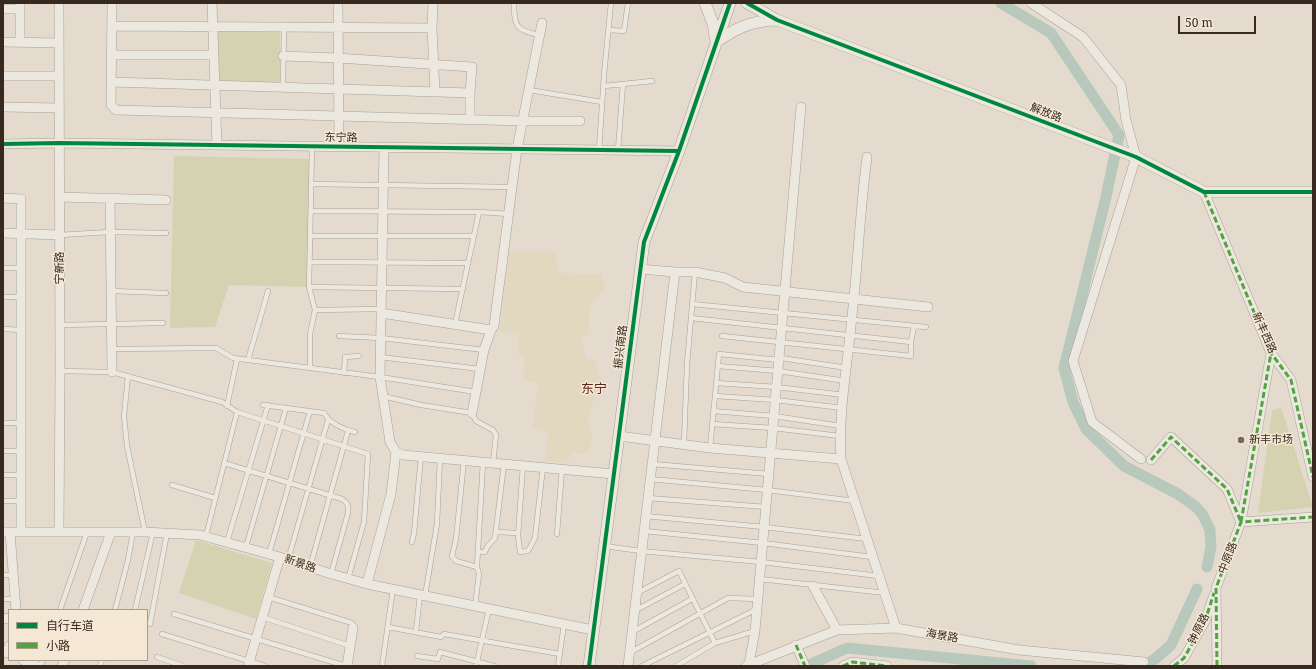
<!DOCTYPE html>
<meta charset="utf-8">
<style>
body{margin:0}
#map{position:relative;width:1316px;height:669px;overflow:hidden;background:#e4dbce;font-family:"Noto Serif","Noto Sans SC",serif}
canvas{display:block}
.frame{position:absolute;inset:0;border:4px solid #37291f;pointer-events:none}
.legend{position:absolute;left:8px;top:609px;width:140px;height:52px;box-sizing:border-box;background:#f4e8d5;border:1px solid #a89c8c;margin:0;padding:5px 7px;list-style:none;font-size:12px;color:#37291f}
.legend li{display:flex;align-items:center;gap:8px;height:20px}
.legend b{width:20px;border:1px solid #a89c8c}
.scale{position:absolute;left:1178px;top:16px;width:78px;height:18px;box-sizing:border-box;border:2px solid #37291f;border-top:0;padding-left:5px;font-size:12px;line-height:14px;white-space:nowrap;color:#37291f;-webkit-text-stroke:3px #f4e8d5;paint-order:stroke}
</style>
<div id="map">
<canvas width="1316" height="669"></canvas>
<div class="frame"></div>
<ul class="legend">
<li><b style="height:5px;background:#00873e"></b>自行车道</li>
<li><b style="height:5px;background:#53a341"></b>小路</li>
</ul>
<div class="scale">50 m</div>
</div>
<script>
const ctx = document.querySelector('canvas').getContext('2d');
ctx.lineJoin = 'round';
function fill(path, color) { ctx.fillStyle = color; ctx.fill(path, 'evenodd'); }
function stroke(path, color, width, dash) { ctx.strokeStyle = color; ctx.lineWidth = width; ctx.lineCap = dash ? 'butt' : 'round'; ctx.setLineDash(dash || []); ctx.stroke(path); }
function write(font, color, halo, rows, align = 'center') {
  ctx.font = font + ' "Noto Serif","Noto Sans SC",serif'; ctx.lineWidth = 3; ctx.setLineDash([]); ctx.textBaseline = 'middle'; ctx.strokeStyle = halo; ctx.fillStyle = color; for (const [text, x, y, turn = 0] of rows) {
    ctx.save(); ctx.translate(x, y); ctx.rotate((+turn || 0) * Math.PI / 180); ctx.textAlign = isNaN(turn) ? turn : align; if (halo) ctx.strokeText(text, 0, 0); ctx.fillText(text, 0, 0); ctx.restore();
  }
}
fill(new Path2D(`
 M555 251 559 273 602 274 605 288 589 308V334L582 336 586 359H594L605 391 594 397 588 421 592 438 591 445 588 452 583 454 573 453 565 463 545 461 548 433 533 427 538 383 523 380 525 357 518 355 519 333 500 331 509 252Z`), '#e2d8bf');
fill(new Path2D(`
 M280 30V83H218V31Z
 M174 156 310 159 307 287 229 285 215 327 170 328Z
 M1281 407 1313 507 1258 513 1272 411Z
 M196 540 272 563 256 619 179 593Z`), '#d5d2b1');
stroke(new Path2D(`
 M1001 3 1051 33 1119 135 1106 197 1064 368 1073 402 1086 429 1124 466 1178 494 1196 507 1203 515 1210 530 1211 547 1207 567
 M807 666 847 648 1031 666
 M1144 666 1155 659 1171 645 1197 589`), '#b9c8bd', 11);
const service = new Path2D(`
 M514 3C514 26 516 31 540 35
 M609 30 624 31 628 3
 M604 86 652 81
 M283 87 284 27
 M529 90 602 102
 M312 146 309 287 315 310
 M599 150 604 75 611 3
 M618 150 623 84
 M311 184 512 187
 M311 211 479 212 509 214
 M59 235 110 232 166 233
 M310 236H474
 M310 262 468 263
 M3 268H21
 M309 287 463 289
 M111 291 166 293
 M3 297H21
 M692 304 926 327
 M691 318 911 342
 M455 324 479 212
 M60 325 163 323
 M3 329 21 330
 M339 336 381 338 484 350
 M722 336 911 356V342L914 326
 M112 349 216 348 233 358 380 377 476 392
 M380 357 480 369
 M248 360 268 291
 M718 366 778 371 846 381
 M310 368V334L315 310 381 309
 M60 371 112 372 222 402 237 412 368 454 364 522 348 579
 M344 373 345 357 359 356
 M128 376 124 416 127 446 145 532
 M716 383 776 387 844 395
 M383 396 421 405 472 413 476 421 493 430 496 435 493 463
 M715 396 775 400 843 408
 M263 405 324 413C330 424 343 429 355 432
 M227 406 237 359
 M713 411 774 416 841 426
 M3 423H21
 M712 424 773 428 840 436
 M684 444 687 364 695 272
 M710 448 719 354 779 360 781 358 847 368
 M3 451H21
 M464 460 456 539 452 556 456 561 477 567 479 574 475 606
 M224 463 342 499C348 503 349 506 348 513L331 574
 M652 464 769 474
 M523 466 518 535 520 552 528 551 535 538 543 467
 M3 475H21
 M650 479 767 490 855 501
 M172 485 215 498
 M648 498 766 507
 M3 501H21
 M645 516 764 527 867 539
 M644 531 763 543 872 557
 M496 532 518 533
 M557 534 562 469
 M206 536 237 412
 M227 542 268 405
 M412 542 414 533 421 456
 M604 546 641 551 761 562 879 576
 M246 547 286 408
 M478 552H485L487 547 495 538 504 464
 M269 554 310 411
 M288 560 328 420
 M310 567 348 431
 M477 567 483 462
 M3 575H13
 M760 579 885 593
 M637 593 679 571 715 643
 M425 596 437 524 440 458
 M268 597 352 623 353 628
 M3 599H15
 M60 610 87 532
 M115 610 128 560 133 532
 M135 610 153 532
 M636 610 685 584
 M174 614 346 666
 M262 617 350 646
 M150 624 167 533
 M388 627 441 637 444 634 560 654
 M416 631 420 595
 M632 632 692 599
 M162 634 265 666
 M631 652 728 598 758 599
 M417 656 438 659 440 652 494 666
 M157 657 183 666
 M40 666 43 660
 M100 666 102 660
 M382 666 393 589
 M476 666 489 609
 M558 666 564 624
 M642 666 757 609
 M676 666 715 643 755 631`);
const minor = new Path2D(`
 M112 3 111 105 116 110 523 121H580
 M212 3 217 145
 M338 3 339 147
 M433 3 432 28 435 92
 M1031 3 1083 37 1121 85 1126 120 1136 157 1073 361 1092 422 1141 459
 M3 9H20
 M112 26 432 28
 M3 42 59 43
 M20 42V3
 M112 55H214
 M3 76H59
 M111 82 470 93 472 67 338 58 283 56
 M3 107 59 108
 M470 119V93
 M3 144 59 143 679 151
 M384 147 380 377 390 442 396 452 403 455 614 474
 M867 157C860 210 858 263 852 316 848 362 838 412 841 459L896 628
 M1204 192 1271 353 1291 380 1313 477
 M59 197 166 200
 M3 198 21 199V532
 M110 198 112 372
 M3 233 59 235
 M640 269 675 272H695L725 278 743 287 928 307
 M381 313 491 330 494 326 517 149 542 23
 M472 413 484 350 491 330
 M619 436 710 448 841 459
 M1151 460 1171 437 1227 489 1241 522
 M1241 522 1271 353
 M3 532H145L200 535 276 556 328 573 367 584 593 630
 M10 532 16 610
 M59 532 60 371 59 3
 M367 584 391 494 396 452
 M813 586 837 630
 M83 610 111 532
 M3 619 9 618
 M796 645 805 666
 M7 653 9 646
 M23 660 38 666
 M749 664 755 631 801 107
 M62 666 65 660
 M248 666 280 557
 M347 666 353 628
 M628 666 675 272
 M746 666 837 630 896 628 1019 650 1144 662
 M843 666 852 662 887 666
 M1174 666 1184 658 1205 621 1214 595
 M1217 666 1216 588 1241 522 1313 517`);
const tertiary = new Path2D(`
 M705 3 713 24 716 41
 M747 3 777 20 1136 157 1204 192H1313
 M716 42C736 28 751 21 776 20
 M589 666 644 242 679 151 730 3`);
stroke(service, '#a9a097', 5.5);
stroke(minor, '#a9a097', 10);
stroke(tertiary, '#a9a097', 12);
stroke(service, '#ece7df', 4.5);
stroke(minor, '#ece7df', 9);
stroke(tertiary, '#ece7df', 11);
stroke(new Path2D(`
 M1204 192 1271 353 1291 380 1313 477
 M1151 460 1171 437 1227 489 1241 522
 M1241 522 1271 353
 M796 645 805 666
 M843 666 852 662 887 666
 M1174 666 1184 658 1205 621 1214 593
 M1217 666 1216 588 1241 522 1313 517`), '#53a341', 3, [6, 3]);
stroke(new Path2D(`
 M747 3 777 20 1136 157 1204 192H1313
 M3 144 59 143 679 151
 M589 666 644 242 679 151 730 3`), '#00873e', 4);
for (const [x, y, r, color] of [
 [1241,440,4,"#74675c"]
]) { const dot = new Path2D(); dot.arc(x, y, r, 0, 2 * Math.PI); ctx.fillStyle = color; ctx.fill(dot); stroke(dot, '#f4e8d5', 1.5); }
write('11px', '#37291f', '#f4e8d5', [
 ["解放路",1046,113,21],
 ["东宁路",341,138,1],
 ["宁新路",60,268,-90],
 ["新丰西路",1264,333,66],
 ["振兴南路",621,347,-83],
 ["中原路",1228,558,-69],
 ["新景路",300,564,19],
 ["钟原路",1199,629,-63],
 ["海景路",942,636,10]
]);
write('11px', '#37291f', '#f4e8d5', [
 ["新丰市场",1249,440]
], 'left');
write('13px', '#612921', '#f4e8d5', [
 ["东宁",594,389]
]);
</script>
